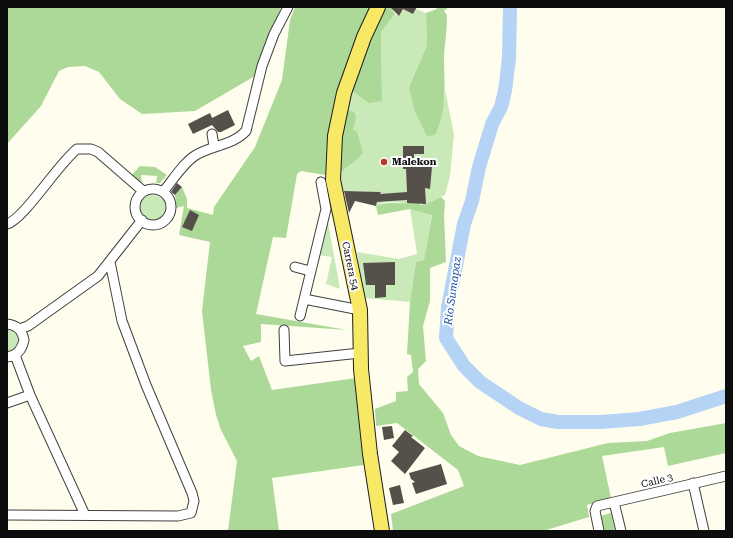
<!DOCTYPE html>
<meta charset="utf-8">
<style>
body{margin:0}
#map{position:relative;width:733px;height:538px;overflow:hidden;background:#fffeee;font-family:"Roboto Serif",serif}
canvas{display:block}
.frame{position:absolute;inset:0;border:8px solid #0d0d0d;pointer-events:none}
</style>
<div id="map">
<canvas width="733" height="538"></canvas>
<div class="frame"></div>
</div>
<script>
const ctx = document.querySelector('canvas').getContext('2d');
ctx.lineJoin = 'round';
function fill(path, color) { ctx.fillStyle = color; ctx.fill(path, 'evenodd'); }
function stroke(path, color, width, dash) { ctx.strokeStyle = color; ctx.lineWidth = width; ctx.lineCap = dash ? 'butt' : 'round'; ctx.setLineDash(dash || []); ctx.stroke(path); }
function write(font, color, halo, rows, align = 'center') {
  ctx.font = font + ' "Roboto Serif",serif'; ctx.lineWidth = 4; ctx.setLineDash([]); ctx.textBaseline = 'middle'; ctx.strokeStyle = halo; ctx.fillStyle = color; for (const [text, x, y, turn = 0] of rows) {
    ctx.save(); ctx.translate(x, y); ctx.rotate((+turn || 0) * Math.PI / 180); ctx.textAlign = isNaN(turn) ? turn : align; if (halo) ctx.strokeText(text, 0, 0); ctx.fillText(text, 0, 0); ctx.restore();
  }
}
fill(new Path2D(`
 M403 9 413 14 416 9 426 13 427 45 409 87 444 104 445 90 454 134 450 176 445 195 426 204 385 202 376 206 381 192 342 191 339 173 356 117 343 109 350 89 382 101 381 32 395 14 399 16Z
 M140 208a13 13 0 1 1 26 0a13 13 0 1 1-26 0Z
 M410 209 432 213 424 261 416 262 410 302 364 298 357 252 399 259 417 254Z
 M327 216 340 289 326 284 332 257 318 255Z
 M7 328 16 332 19 340 17 348 7 354Z`), '#cae9b8');
fill(new Path2D(`
 M7 7H281L255 76 195 111 142 114 120 99 99 72 85 66 68 67 59 71 41 106 7 144Z
 M295 7H373L329 155 325 175 301 171 297 174 286 238 273 237 256 314 347 330 261 324V342L243 346 251 361 259 356 272 390 356 378 364 465 272 478 279 531H228L237 461 221 430 216 415 211 390 202 311 210 242 179 235 184 206 176 208 175 195 182 187 187 199V208L213 215 214 207 255 147 282 80 290 20Z
 M383 7H390L395 14 381 32 382 101 369 103 350 89Z
 M435 7H449L444 11 447 15C447 29 445 42 444 56 444 84 448 109 435 135L427 136 415 112 409 87 427 45 426 13 437 9Z
 M343 109 354 112 356 117 353 130 357 132 363 152 359 158 339 173Z
 M140 166 155 167 167 175 160 183H156L157 176 141 175 142 185 129 178Z
 M441 197 445 201 444 215 446 262 430 268V301L423 326 426 361 418 369 419 384 443 413 451 435 459 446 478 456 520 465 608 443 647 441 670 433 726 423V453L668 466 664 447 602 456 611 498 587 505 589 517 543 531H393L391 514 464 486 458 470 397 423 376 426 375 409 396 401V392L408 391 407 377 413 372 411 355 407 354 410 302 416 262 424 260 432 215 410 209 378 215 376 206C392 199 405 208 420 199V205L426 204Z
 M611 513 615 531H603L600 516Z`), '#acd998');
stroke(new Path2D(`
 M510 7 509 58 505 91 501 107 492 124 479 167 472 201 464 224 448 307 446 338 464 366 480 382 519 408 541 419 558 422H601L639 419 677 412 726 396`), '#b4d3f5', 14);
fill(new Path2D(`
 M390 7H417L413 14 403 9 399 16Z
 M228 110 235 125 221 132H218L212 125 193 134 188 124 210 113 212 118Z
 M403 146H424V154H414V165L432 167 430 189 425 188 426 204 407 203V200L391 201 377 202 376 206 355 201 349 213 344 191 381 192 380 194 407 192 406 169H403Z
 M177 183 182 187 175 195 171 192Z
 M190 210 199 215 192 231 182 227Z
 M395 262V285H386V297L375 298V285H366L363 263Z
 M392 426 394 438 384 440 382 427Z
 M405 430 413 436 411 437 425 448 405 474 391 461 399 452 392 446Z
 M441 464 447 484 416 494 412 483 415 482 411 479 409 473Z
 M400 485 404 503 393 505 389 488Z`), '#56504a');
const minor = new Path2D(`
 M212 134 214 146
 M135 207a18 18 0 1 1 36 0a18 18 0 1 1-36 0Z
 M163 192C173 180 183 163 196 155 213 145 233 145 246 131L262 66 274 34 288 7
 M7 224C24 219 58 164 77 149H91L98 152 143 191
 M295 267 310 271
 M304 299 360 310
 M300 316 326 209 321 182
 M7 324C17 325 22 330 24 340 22 350 17 356 7 357
 M19 329 28 326 98 276 142 220
 M284 330 285 361 360 353
 M15 355 30 395 85 515
 M7 403 30 395
 M693 483 704 531
 M614 502 621 531
 M7 515 178 516 191 513 194 501 192 493 146 385 122 321 110 262
 M599 531 595 511 597 506 726 476`);
const primary = new Path2D(`
 M378 7 364 37 344 93 335 136 333 180 360 310 361 369 370 454 382 531`);
stroke(minor, '#404040', 11);
stroke(primary, '#1e1e1e', 16);
stroke(minor, '#fff', 9);
stroke(primary, '#f7e966', 14);
for (const [x, y, r, color] of [
 [384,162,4,"#bc3627"]
]) { const dot = new Path2D(); dot.arc(x, y, r, 0, 2 * Math.PI); ctx.fillStyle = color; ctx.fill(dot); stroke(dot, '#fff', 1.5); }
write('bold 10px', '#0d0d0d', '#fff', [
 ["Malekon",392,162]
], 'left');
write('10px', '#0d0d0d', '#fff', [
 ["Carrera 54",350,266,78],
 ["Calle 3",657,481,-14]
]);
write('italic 11px', '#18509e', '#fff', [
 ["Río Sumapaz",453,291,-82]
]);
</script>
